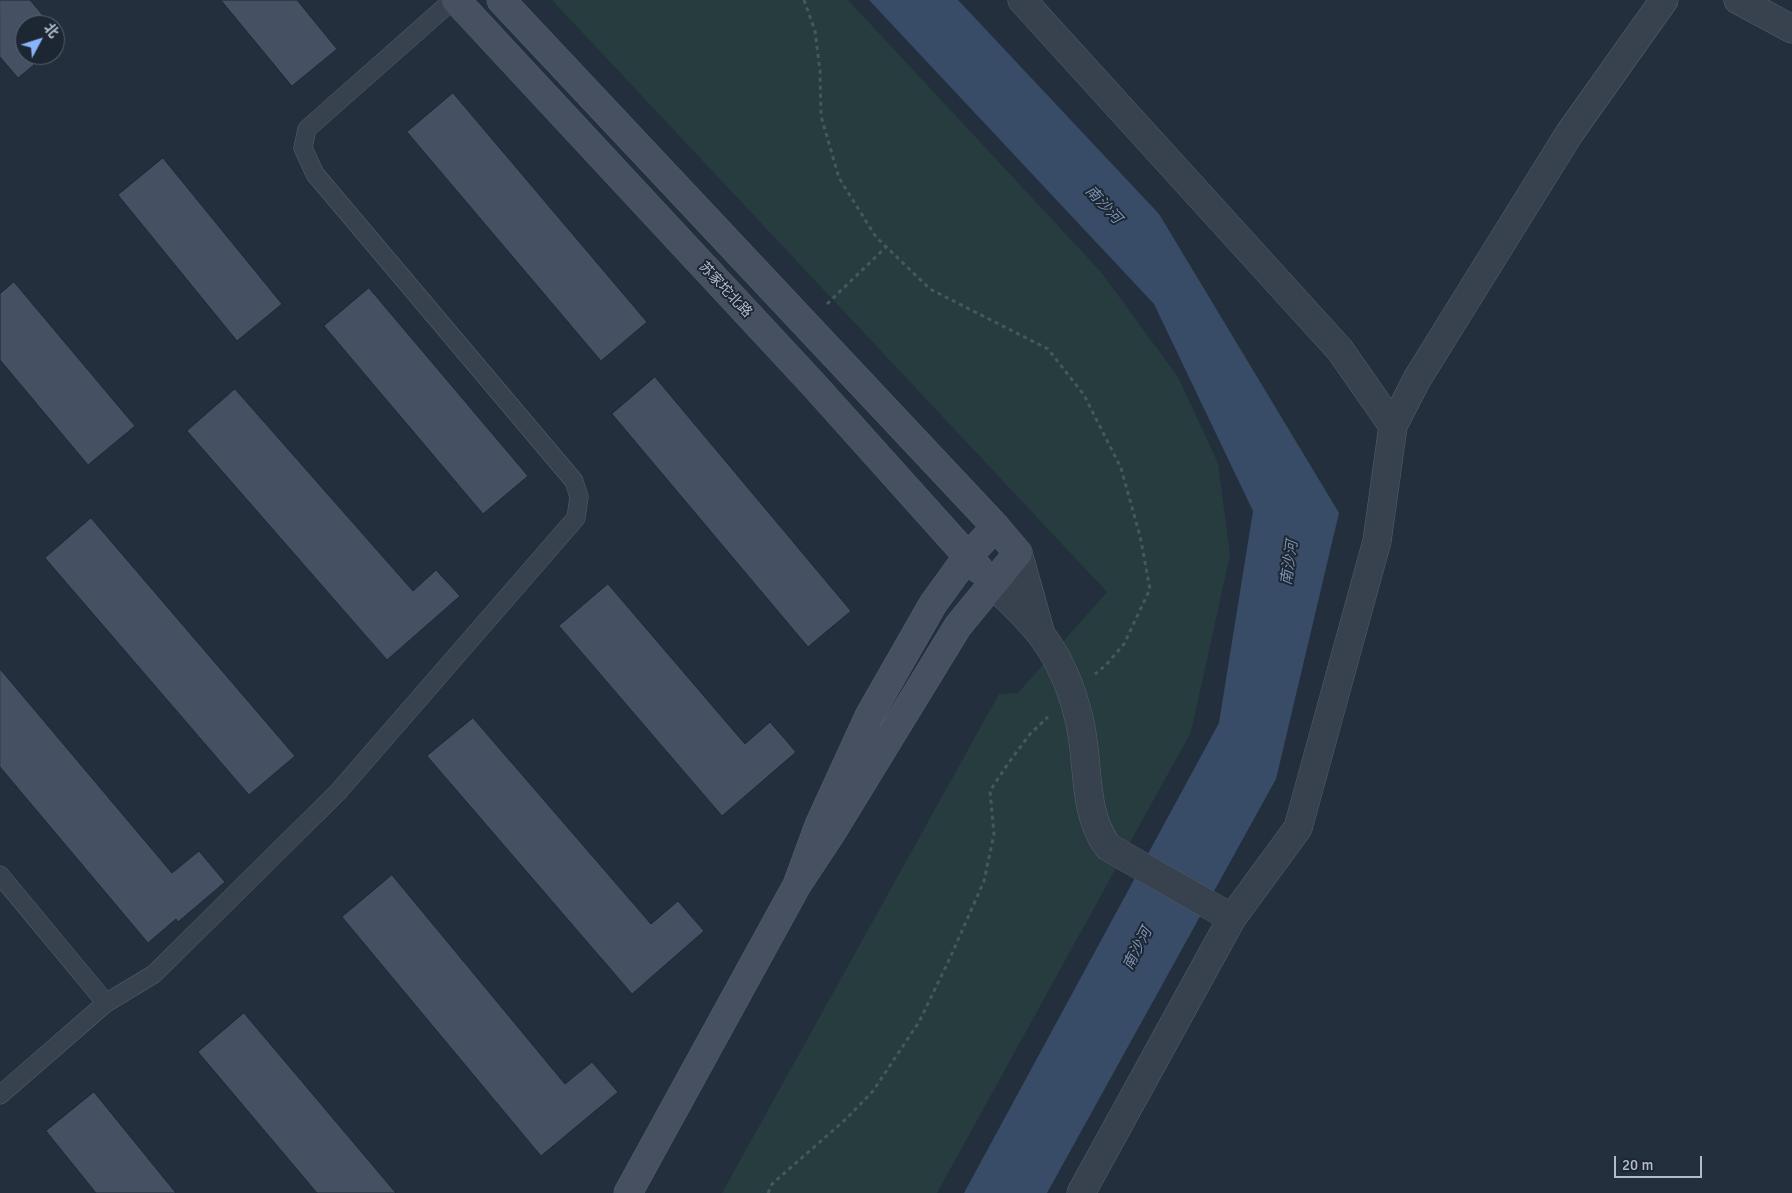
<!DOCTYPE html>
<meta charset="utf-8">
<style>
body{margin:0}
#map{position:relative;width:1792px;height:1193px;overflow:hidden;background:#242f3e;font-family:Signika,"Noto Sans SC",sans-serif}
canvas{display:block}
.north{position:absolute;left:15px;top:15px;width:50px;height:50px;box-sizing:border-box;background:#1d2633;border:1px solid #59626f;border-radius:50%;rotate:50deg;font-size:14px;font-weight:700;line-height:20px;text-align:center;color:#b4bcc9}
.north::after{content:'';display:block;margin:auto;width:18px;height:22px;background:#8ab4f8;clip-path:polygon(50% 0,100% 100%,50% 72%,0 100%)}
.scale{position:absolute;left:1614px;top:1156px;width:88px;height:22px;box-sizing:border-box;border:2px solid #b4bcc9;border-top:0;padding-left:6px;font-size:15px;line-height:18px;white-space:nowrap;color:#b4bcc9;-webkit-text-stroke:4px #1d2633;paint-order:stroke}
</style>
<div id="map">
<canvas width="1792" height="1193"></canvas>
<div class="north">北</div>
<div class="scale">20 m</div>
</div>
<script>
const ctx = document.querySelector('canvas').getContext('2d');
ctx.lineJoin = 'round';
function fill(path, color) { ctx.fillStyle = color; ctx.fill(path, 'evenodd'); }
function stroke(path, color, width, dash) { ctx.strokeStyle = color; ctx.lineWidth = width; ctx.lineCap = dash ? 'butt' : 'round'; ctx.setLineDash(dash || []); ctx.stroke(path); }
function write(font, color, halo, rows, align = 'center') {
  ctx.font = font + ' Signika,"Noto Sans SC",sans-serif'; ctx.lineWidth = 4; ctx.setLineDash([]); ctx.textBaseline = 'middle'; ctx.strokeStyle = halo; ctx.fillStyle = color; for (const [text, x, y, turn = 0] of rows) {
    ctx.save(); ctx.translate(x, y); ctx.rotate((+turn || 0) * Math.PI / 180); ctx.textAlign = isNaN(turn) ? turn : align; if (halo) ctx.strokeText(text, 0, 0); ctx.fillText(text, 0, 0); ctx.restore();
  }
}
fill(new Path2D(`
 M552 0H848L1101 272 1178 377 1218 463 1230 555 1191 732 937 1193H722L999 694 1018 693 1107 592Z`), '#263c3f');
fill(new Path2D(`
 M869 0H958L1159 214 1339 513 1276 779 1047 1193H964L1219 723 1253 511 1154 304Z`), '#394c67');
const building = new Path2D(`
 M0 0H30L51 25H25V55H46L18 78 0 57Z
 M221 0H297L337 49 292 86Z
 M55 30 64 40 55 48Z
 M453 93 647 322 601 361 407 132Z
 M163 158 282 304 237 341 118 195Z
 M14 282 135 426 88 465 0 360V294Z
 M369 288 528 476 483 514 324 326Z
 M655 377 851 611 808 647 612 414Z
 M235 389 413 591 436 570 460 596 387 660 187 431Z
 M91 518 295 756 249 795 45 558Z
 M608 584 745 744 770 722 796 752 722 816 559 626Z
 M0 669 172 873 199 851 225 882 178 922 176 919 148 943 0 767Z
 M473 718 651 924 678 901 704 931 632 994 427 756Z
 M392 875 565 1084 592 1062 618 1092 541 1156 342 917Z
 M244 1013 396 1193H317L198 1052Z
 M94 1092 176 1193H96L46 1131Z`);
fill(building, '#455162');
stroke(building, '#1f2835', 1);
const lane = new Path2D(`
 M0 875 106 1003
 M0 1095 106 1003 154 974 338 792 576 518 579 497 574 481 315 174 303 148 307 129 453 0`);
const street = new Path2D(`
 M1022 0 1340 350 1393 426 1377 541 1298 828 1232 918 1081 1193
 M1738 0 1792 29
 M1393 426 1417 379 1569 134 1664 0
 M1018 553 1040 631
 M992 583C1008 600 1028 617 1042 636 1060 660 1072 689 1079 719 1090 761 1081 810 1108 847L1232 918`);
const secondary = new Path2D(`
 M456 0 813 384 979 569
 M501 0 996 527 1018 553 958 626 832 832 797 885 819 825 869 716 933 604 967 557 996 527
 M628 1193 797 885`);
stroke(lane, '#565f6c', 19);
stroke(street, '#565f6c', 29);
stroke(secondary, '#565f6c', 29);
stroke(new Path2D(`
 M804 0 815 31 820 71 821 116 839 178 876 237 930 289 1048 349 1084 395 1121 468 1140 536 1150 589 1124 644 1106 665 1095 674
 M827 304 886 247
 M768 1193 772 1184 846 1119 873 1091 919 1022 950 958 984 881 994 834 990 791 1007 765 1030 734 1048 717`), '#44595c', 3, [4, 4]);
stroke(lane, '#38414e', 18);
stroke(street, '#38414e', 28);
stroke(secondary, '#465061', 28);
write('14px', '#b4bcc9', '#1d2633', [
 ["苏家坨北路",725,290,47]
]);
write('italic 15px', '#7c92b1', '#1d2633', [
 ["南沙河",1103,205,47],
 ["南沙河",1290,563,-82],
 ["南沙河",1138,949,-63]
]);
</script>
